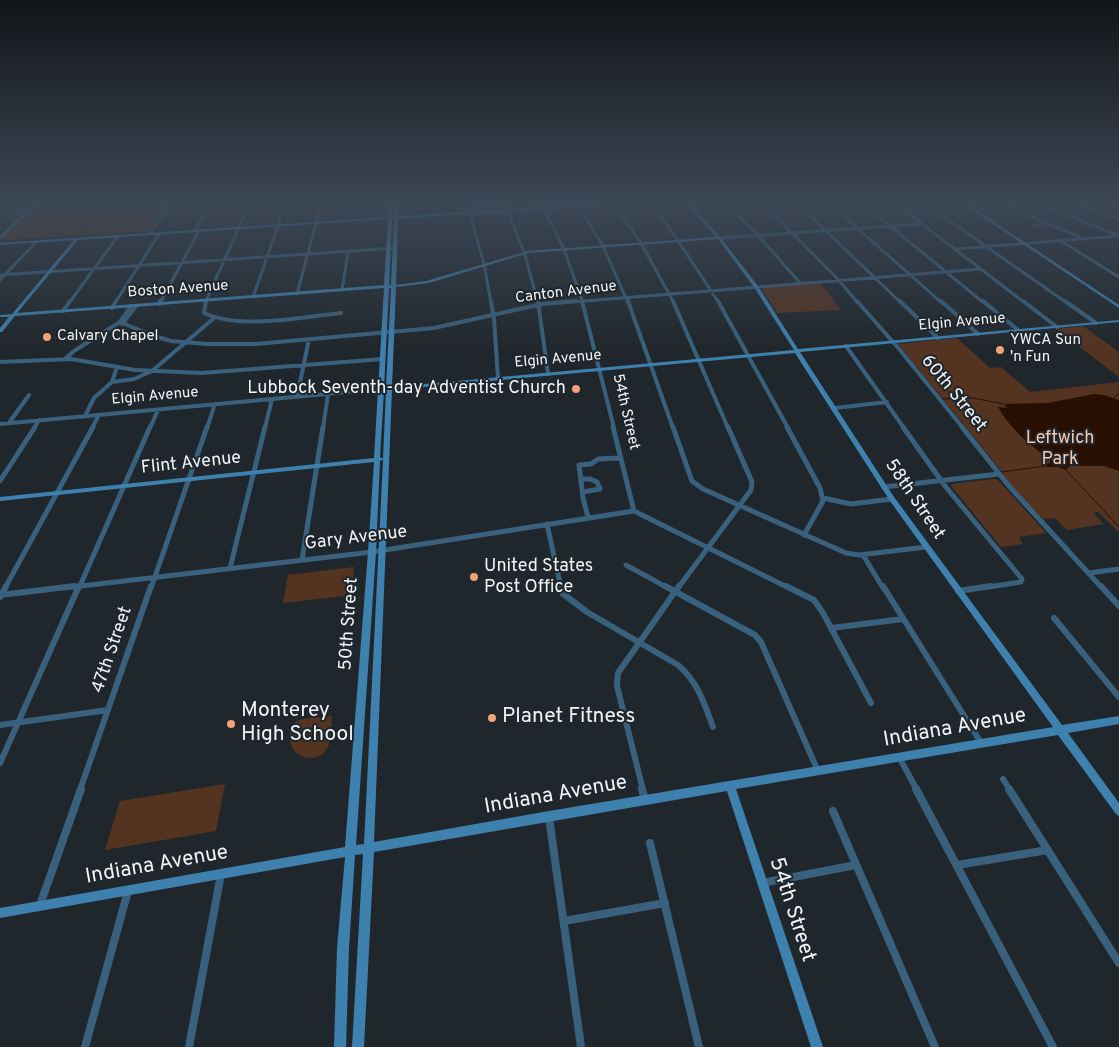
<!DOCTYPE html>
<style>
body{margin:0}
canvas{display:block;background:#20272c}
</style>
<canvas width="1119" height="1047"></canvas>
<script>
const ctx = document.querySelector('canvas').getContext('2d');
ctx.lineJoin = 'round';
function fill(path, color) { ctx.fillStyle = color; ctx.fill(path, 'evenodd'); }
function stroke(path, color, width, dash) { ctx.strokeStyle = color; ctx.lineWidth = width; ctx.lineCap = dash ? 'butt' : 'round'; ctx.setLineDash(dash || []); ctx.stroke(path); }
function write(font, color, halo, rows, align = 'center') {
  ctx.font = font + ' Overpass,sans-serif'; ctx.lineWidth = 4; ctx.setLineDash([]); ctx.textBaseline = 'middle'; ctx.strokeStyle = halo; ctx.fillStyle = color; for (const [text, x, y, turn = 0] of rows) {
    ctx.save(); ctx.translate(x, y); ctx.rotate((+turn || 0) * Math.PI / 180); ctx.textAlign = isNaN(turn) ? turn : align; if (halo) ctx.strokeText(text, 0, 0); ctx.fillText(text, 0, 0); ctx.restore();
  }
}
fill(new Path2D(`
 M37 203H174L165 208 148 231 0 240Z
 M820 283 841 310 777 313 761 288Z
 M1083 326 1119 352V377L1056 329Z
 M957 338 990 368 1001 367 1030 392 1119 382V532L1098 512 1093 513 1104 524 1067 530 1055 518 1043 519 1006 480 1003 473 898 344Z
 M994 479 998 480 1046 533 1019 537 1023 544 1001 547 951 486V484Z
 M354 567 352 595 283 603 288 575Z
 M332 716C331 725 332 739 328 747 318 767 283 758 291 730 292 727 293 723 297 721 306 717 322 718 332 716Z
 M225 784 216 831 105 850 120 801Z`), '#543321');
fill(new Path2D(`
 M1094 394 1104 395 1119 400V471L1104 466H1070L1067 468V470L1058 467H1047L1046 465 1050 463V460C1030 445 1010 429 998 407L1007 408 1004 404 1048 403Z`), '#290f02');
stroke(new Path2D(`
 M101 213 123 203
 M71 220 94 213
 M81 235 89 225V220L103 203
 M1114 398 1119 393
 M942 399 973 398 1004 404
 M1066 470 1119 527
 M1001 472 1046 466`), '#290f02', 1);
stroke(new Path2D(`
 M467 203 484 264 491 303
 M650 203 675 236 719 303
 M725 203 756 233 800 283
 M762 203 836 277 858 303
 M797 203 901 303
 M829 203 942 303
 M862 203 984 303
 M895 203 1025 303
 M924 203 1067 303
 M1000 203 1082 238
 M1037 203 1118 235
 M1076 203 1119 219
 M1087 203H1092
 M577 204 603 246 628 303
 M0 205 2 203
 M614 205 641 243 674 303
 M468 208 568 203
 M544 209 564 249 583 303
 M0 212 28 211
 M508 212 525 255 538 303
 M472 216 477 214 639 203
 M317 221 321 203
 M278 224 286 203
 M1034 226 1046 223
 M196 229 210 203
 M151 232 168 207 177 203
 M719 238 921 224
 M1061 241 1119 277
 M955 249 1119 236
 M0 275 395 248
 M0 280 36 242
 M342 290 348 252
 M297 294 316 223
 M253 297 278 226
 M69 303 118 236
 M115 303 159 234
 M160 303 198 233
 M205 303 250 203
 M560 303 981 269`), '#39617d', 3);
stroke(new Path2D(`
 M206 301 204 313C241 330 301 317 341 313
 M491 301 494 319 498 378
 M538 301 548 374
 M582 301 614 428
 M628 301 673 428
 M673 301 728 428
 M718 301 788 428
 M857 301 900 350 963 428
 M900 301 938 338
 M941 301 978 334
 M983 301 1018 330
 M1023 301 1057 327
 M1065 301 1096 323
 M159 304 160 301
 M112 308 116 301
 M63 311 70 301
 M120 322 154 336 171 341 207 344H256L434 328 542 304 576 301
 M122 324 136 306
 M846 346 904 428
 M65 359 74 351 120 322 131 306
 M0 362 71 359 135 370 202 373 383 359
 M112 382 134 379 152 371 214 318
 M297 397 309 339
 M835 408 887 402
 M85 416 94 398 112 382 117 367
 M9 423 29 395
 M0 424 381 389
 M34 428 39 420
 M92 428 99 415
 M150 428 158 410
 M207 428 215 404
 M265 428 272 399
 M323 428 328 394`), '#39617d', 4);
stroke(new Path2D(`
 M613 427 634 511
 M673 427 692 481 703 489 846 553 859 555 926 547
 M787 427 820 488 823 501 804 535
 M903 427 945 486 1022 579 1021 582 982 588
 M962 427 1009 486 1102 588
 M581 479H590L597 482 600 489 583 492
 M0 481 35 427
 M884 487 999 474
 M823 498 851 504 892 499
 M588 517 583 498 579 465 591 464 598 459 620 458
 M547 524 561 588
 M863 555 883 588
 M302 560 323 427
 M626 565 668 588
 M230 568 265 427
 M1089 573 1119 569
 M5 588 93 427
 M64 588 372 552 634 511 789 588
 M79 588 150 427
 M151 588 207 427
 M678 588 751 490 752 482 728 427`), '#39617d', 5);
stroke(new Path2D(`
 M561 586 562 593 587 612 678 665C698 682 704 703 713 727
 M665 586 755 635 761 642 818 771
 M786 586 814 600 823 613 871 703
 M883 586 981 743
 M1101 586 1119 606
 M958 591 991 586
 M0 595 75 586
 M0 597 6 586
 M1054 618 1119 697
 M831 628 903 619
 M0 725 108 710
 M899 757 917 790
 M0 763 79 586
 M1003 779 1010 790
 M80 790 151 586
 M643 790 617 686 618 673 679 586`), '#39617d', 6);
stroke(new Path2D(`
 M642 789 645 800
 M916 789 1053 1047
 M1009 789 1119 963
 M833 811 935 1047
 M549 817 581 1047
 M650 843 699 1047
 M957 865 1048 850
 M762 883 856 865
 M40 905 81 789
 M564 921 665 903
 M85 1047 128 891
 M189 1047 221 874`), '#39617d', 8);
fill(new Path2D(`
 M34 203H38L0 239V236Z
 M389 203H393L392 217H395V203H399L398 216 599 203H619L398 219 396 285 426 281 528 251 716 237 686 203H690L720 237 758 286 798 349 1119 320V322L800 352 894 497 1062 725 1119 716V724L1068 733 1119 803V816L1116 814 1058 735 736 789 823 1047H811L727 791 374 852 364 1047H352L363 854 355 855 349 948 346 1047H334L337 948 345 857 0 918V908L345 847 368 552 374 462 0 501V497L374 458 384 288 15 316 2 332H0V328L9 317H0V315L12 314 74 240 0 245V243L388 217ZM388 219 384 285 17 313 78 240ZM392 219H394L391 285H389ZM718 239 754 287 794 350 392 387 396 287 429 283 528 253ZM389 288H391L386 387 384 388ZM795 353 890 501 1053 727 549 811 374 842 392 390ZM384 390 386 391 383 459 380 457ZM382 460H383L364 844 356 845 376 552 380 461Z
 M961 203H966L1119 305V308Z`), '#3e81ae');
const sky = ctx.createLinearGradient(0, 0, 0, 350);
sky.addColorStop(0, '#121518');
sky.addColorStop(0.58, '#3c4756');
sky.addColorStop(1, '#3c475600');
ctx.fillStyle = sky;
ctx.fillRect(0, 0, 1119, 350);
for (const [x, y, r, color] of [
 [47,337,5,"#f0a279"],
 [1000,350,5,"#f0a279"],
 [576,389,5,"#f0a279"],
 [474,577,5,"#f0a279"],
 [492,718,5,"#f0a279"],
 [231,724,5,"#f0a279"]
]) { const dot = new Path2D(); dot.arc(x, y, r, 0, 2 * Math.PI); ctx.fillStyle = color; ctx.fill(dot); stroke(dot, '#20272c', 2); }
write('15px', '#f0f5f8', '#20272c', [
 ["Boston Avenue",178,290,-4],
 ["Canton Avenue",566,293,-7],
 ["Elgin Avenue",962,323,-5],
 ["Elgin Avenue",558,360,-5],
 ["Elgin Avenue",155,397,-5],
 ["54th Street",625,412,77]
]);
write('15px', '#f0f5f8', '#20272c', [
 ["Calvary Chapel",57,337],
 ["YWCA Sun",1010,341],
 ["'n Fun",1010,358]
], 'left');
write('18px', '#f0f5f8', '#20272c', [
 ["Lubbock Seventh-day Adventist Church",566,389],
 ["United States",484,567,"left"],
 ["Post Office",484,588,"left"]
], 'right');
write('18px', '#f0f5f8', '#20272c', [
 ["60th Street",953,394,51],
 ["Flint Avenue",191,464,-6],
 ["58th Street",914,500,56],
 ["Gary Avenue",356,539,-7],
 ["50th Street",350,624,-86],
 ["47th Street",113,650,-71]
]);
write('18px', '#f9c6ac', '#20272c', [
 ["Leftwich",1060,439],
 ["Park",1060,460]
]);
write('21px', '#f0f5f8', '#20272c', [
 ["Monterey",241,712],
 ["High School",241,736],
 ["Planet Fitness",502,718]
], 'left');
write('21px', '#f0f5f8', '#20272c', [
 ["Indiana Avenue",955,729,-10],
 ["Indiana Avenue",556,796,-10],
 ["Indiana Avenue",157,866,-10],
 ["54th Street",791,910,72]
]);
</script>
